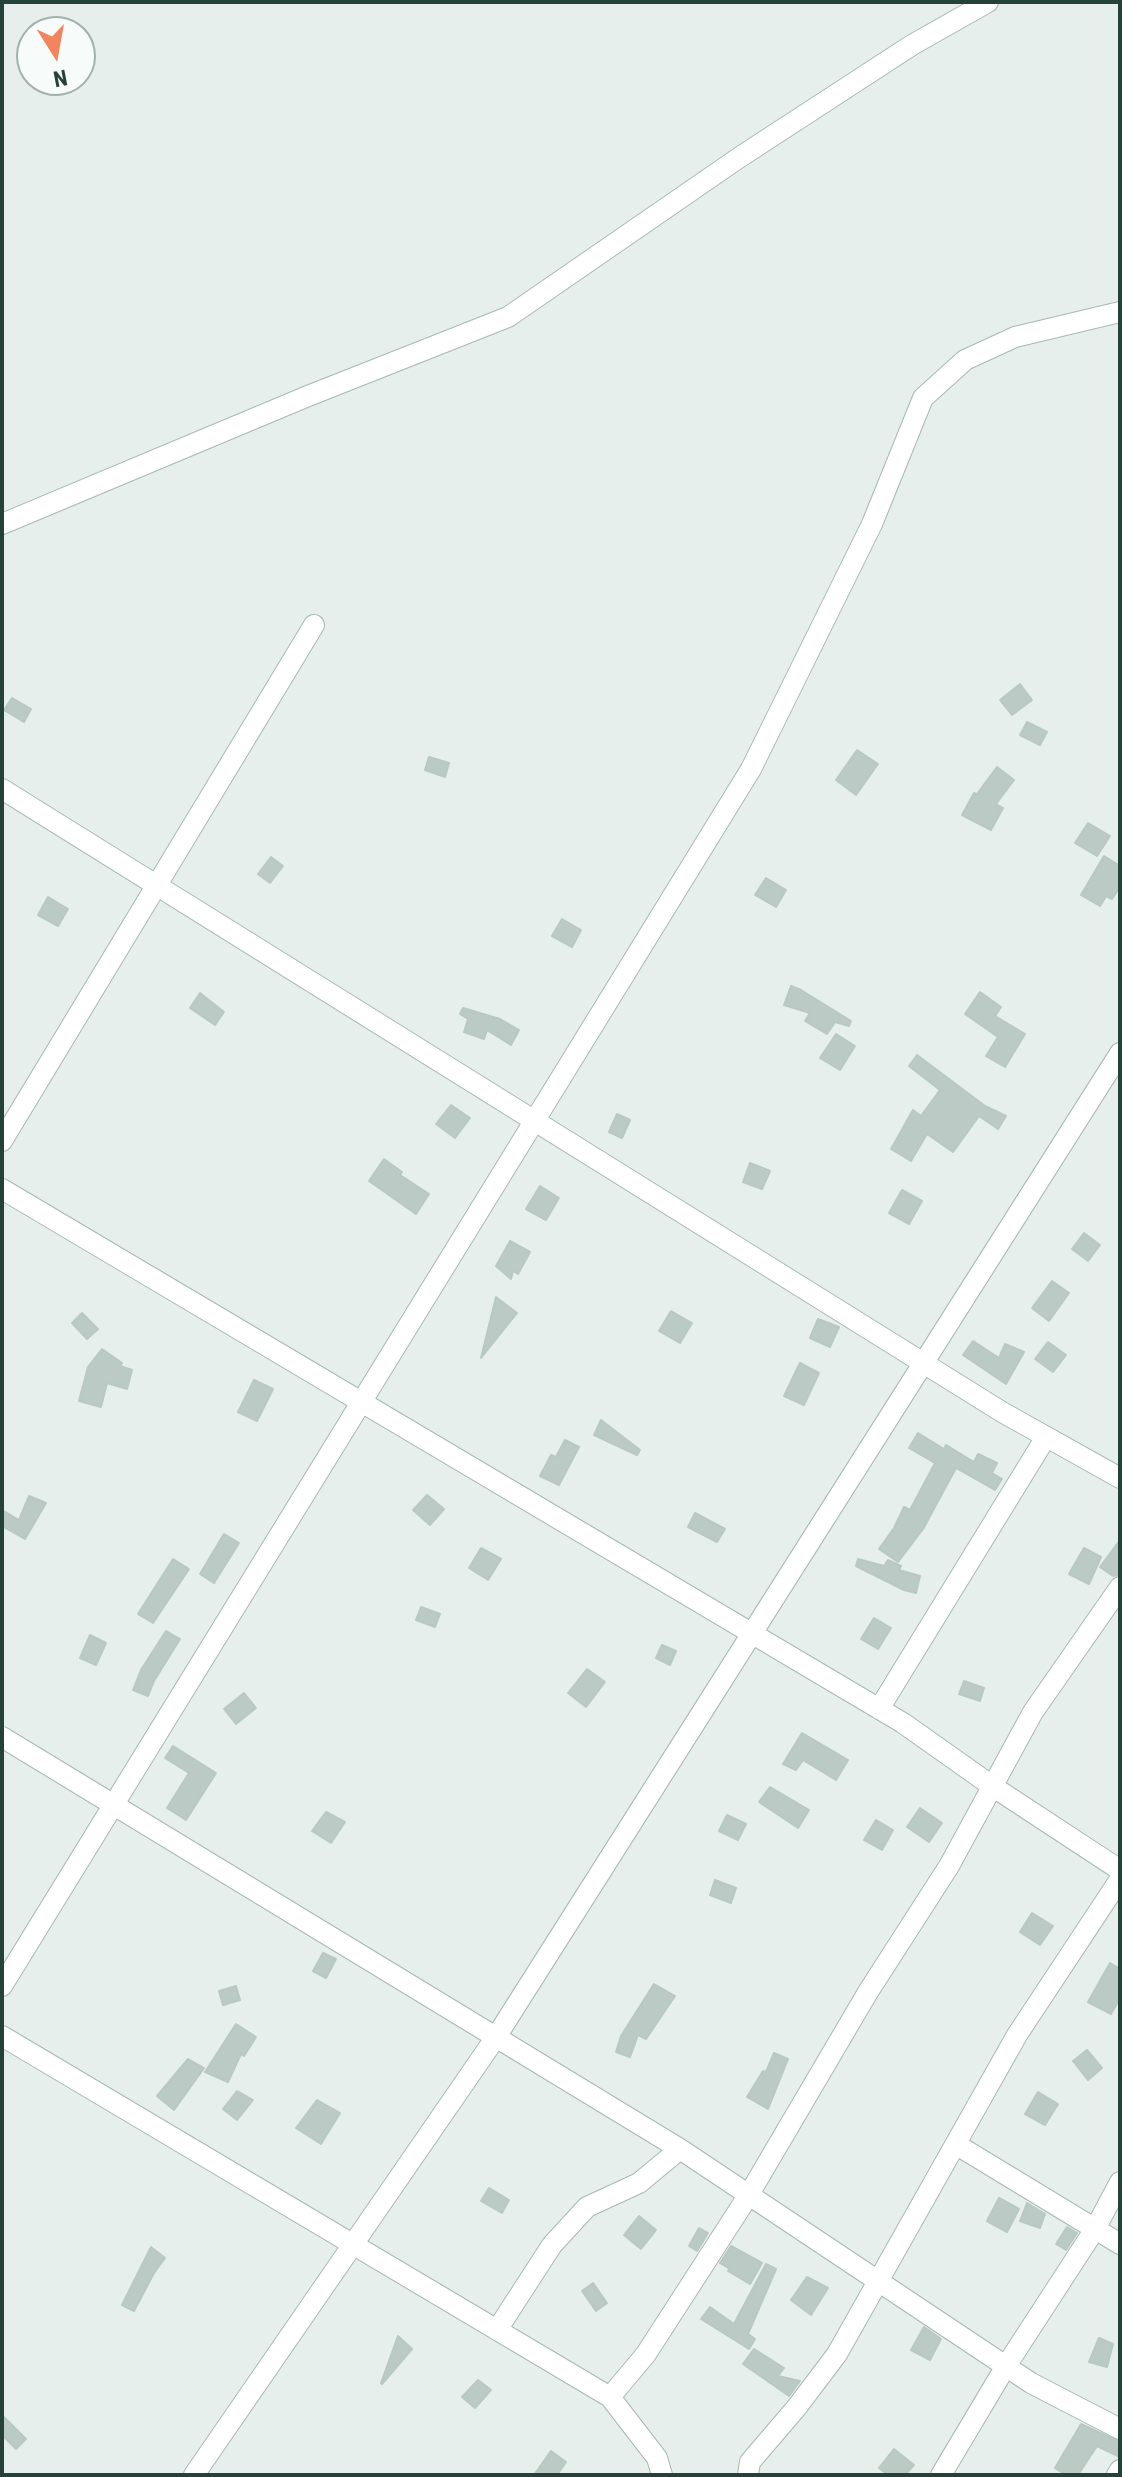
<!DOCTYPE html>
<style>
body{margin:0}
#map{position:relative;width:1122px;height:2477px;overflow:hidden;background:#e6efeb;font-family:"Roboto Condensed",sans-serif}
canvas{display:block}
.frame{position:absolute;inset:0;border:4px solid #24423a;pointer-events:none}
.north{position:absolute;left:16px;top:16px;width:80px;height:80px;box-sizing:border-box;background:#f7fbf9;border:2px solid #a3b1ad;border-radius:50%;rotate:169deg;font-size:22px;font-weight:700;line-height:32px;text-align:center;color:#24423a}
.north::after{content:'';display:block;margin:auto;width:28px;height:36px;background:#f4845f;clip-path:polygon(50% 0,100% 100%,50% 72%,0 100%)}
</style>
<div id="map">
<canvas width="1122" height="2477"></canvas>
<div class="frame"></div>
<div class="north">N</div>
</div>
<script>
const ctx = document.querySelector('canvas').getContext('2d');
ctx.lineJoin = 'round';
function fill(path, color) { ctx.fillStyle = color; ctx.fill(path, 'evenodd'); }
function stroke(path, color, width, dash) { ctx.strokeStyle = color; ctx.lineWidth = width; ctx.lineCap = dash ? 'butt' : 'round'; ctx.setLineDash(dash || []); ctx.stroke(path); }
const building = new Path2D(`
 M1020 684 1032 700 1012 715 1000 700Z
 M12 698 31 709 24 722 4 710Z
 M1027 722 1047 732 1040 745 1020 735Z
 M857 750 878 764 856 795 836 780Z
 M429 757 449 763 445 777 425 770Z
 M997 767 1014 780 996 804 1003 808 991 830 962 815 974 793 977 794Z
 M1088 823 1110 836 1097 856 1075 843Z
 M1104 856 1120 866V887L1112 899 1106 896 1100 906 1081 895Z
 M271 857 283 866 270 883 258 874Z
 M766 878 786 890 776 907 755 895Z
 M48 897 68 909 58 926 38 915Z
 M562 919 581 930 572 947 552 936Z
 M791 986 801 990 851 1021 849 1026 835 1022 827 1034 805 1021 810 1013 784 1005Z
 M980 992 1001 1007 995 1016 1025 1034 1005 1067 986 1056 998 1037 965 1014Z
 M200 993 224 1012 215 1025 190 1008Z
 M463 1008 500 1019 519 1030 511 1045 487 1030 484 1039 464 1032 468 1019 460 1014Z
 M836 1034 855 1046 840 1070 820 1058Z
 M917 1055 985 1106 1006 1116 998 1129 979 1116 953 1152 927 1134 911 1161 891 1149 913 1110 921 1116 940 1090 909 1066Z
 M451 1105 470 1118 455 1138 436 1124Z
 M617 1114 630 1120 622 1138 609 1132Z
 M384 1159 402 1172 400 1175 429 1194 416 1214 369 1181Z
 M750 1163 770 1171 762 1189 743 1182Z
 M540 1186 559 1198 546 1220 526 1209Z
 M902 1190 922 1201 909 1224 889 1213Z
 M1084 1233 1100 1245 1088 1261 1072 1249Z
 M510 1241 530 1252 518 1274 513 1271 511 1279 496 1266Z
 M1052 1281 1069 1293 1049 1321 1032 1308Z
 M496 1297 517 1313 481 1358Z
 M671 1311 692 1323 680 1343 659 1331Z
 M82 1313 98 1329 87 1339 72 1323Z
 M818 1319 839 1327 830 1347 810 1338Z
 M973 1341 999 1358 1005 1344 1024 1352 1006 1384 963 1355Z
 M1048 1342 1066 1355 1053 1372 1035 1359Z
 M102 1349 122 1363 120 1366 132 1370 127 1389 107 1383 101 1407 79 1401 88 1367Z
 M800 1363 819 1373 804 1405 784 1396Z
 M254 1380 273 1389 257 1421 238 1412Z
 M601 1420 640 1450 637 1455 594 1435Z
 M918 1433 944 1449 946 1445 974 1462 978 1454 997 1463 992 1473 1002 1479 995 1490 956 1468 923 1529 898 1562 879 1549 894 1528 904 1507 910 1510 935 1463 909 1448Z
 M565 1440 579 1447 559 1485 540 1476 551 1455 556 1457Z
 M427 1495 444 1509 430 1525 413 1510Z
 M29 1496 46 1503 25 1539 2 1526V1510L19 1520Z
 M695 1513 725 1529 717 1542 688 1527Z
 M224 1534 239 1543 214 1583 200 1574Z
 M1120 1540V1574L1113 1576 1100 1567Z
 M481 1548 501 1559 488 1580 469 1568Z
 M1084 1548 1101 1557 1089 1584 1069 1574Z
 M173 1559 189 1569 153 1623 138 1614Z
 M858 1559 884 1566 888 1560 901 1566 899 1570 920 1576 916 1593 904 1590 856 1566Z
 M421 1607 440 1614 435 1627 416 1620Z
 M874 1618 891 1628 878 1649 861 1639Z
 M166 1631 180 1639 154 1681 148 1696 133 1690 141 1670Z
 M90 1635 106 1643 96 1665 80 1658Z
 M662 1645 676 1651 670 1665 656 1658Z
 M587 1669 605 1682 586 1707 568 1693Z
 M964 1681 984 1688 980 1701 959 1694Z
 M244 1693 256 1708 236 1724 224 1709Z
 M802 1733 848 1760 836 1780 803 1760 796 1770 783 1764Z
 M173 1746 216 1773 186 1820 167 1808 189 1773 165 1758Z
 M770 1787 809 1810 798 1828 759 1802Z
 M920 1808 942 1823 929 1842 907 1827Z
 M326 1812 345 1822 331 1843 312 1831Z
 M727 1815 746 1824 738 1840 719 1831Z
 M876 1820 893 1830 882 1850 864 1840Z
 M715 1880 736 1888 731 1903 710 1895Z
 M1032 1913 1053 1926 1040 1945 1020 1932Z
 M323 1953 336 1959 326 1978 313 1971Z
 M1110 1963 1120 1969V1998L1111 2014 1088 2002Z
 M654 1984 675 1996 646 2039 638 2035 630 2057 616 2052 621 2036Z
 M236 1986 240 2000 223 2005 219 1991Z
 M236 2024 256 2037 244 2056 241 2054 228 2082 205 2072Z
 M1087 2050 1102 2068 1088 2080 1073 2061Z
 M774 2053 788 2059 768 2109 747 2097 763 2071 766 2072Z
 M188 2059 204 2068 174 2110 157 2096Z
 M237 2091 253 2100 237 2120 223 2109Z
 M1038 2092 1058 2104 1045 2125 1025 2114Z
 M317 2100 340 2113 321 2144 296 2128Z
 M489 2188 509 2200 502 2213 481 2201Z
 M999 2198 1019 2209 1007 2232 987 2221Z
 M1027 2203 1045 2214 1040 2228 1020 2221Z
 M639 2216 656 2230 641 2249 624 2235Z
 M1067 2227 1077 2233 1066 2250 1056 2244Z
 M699 2228 708 2233 697 2251 689 2246Z
 M731 2246 762 2263 750 2284 728 2271 730 2269 720 2263Z
 M151 2247 165 2258 154 2273 134 2311 122 2305Z
 M766 2264 776 2269 748 2334 755 2339 749 2349 701 2319 710 2307 734 2324Z
 M807 2277 828 2288 811 2315 791 2300Z
 M593 2283 607 2303 596 2311 582 2291Z
 M924 2327 941 2339 930 2360 911 2350Z
 M398 2336 412 2349 382 2384 381 2383Z
 M1099 2338 1113 2344 1107 2367 1089 2362Z
 M754 2349 784 2368 778 2376 800 2381 789 2396 743 2364Z
 M478 2380 491 2390 475 2408 462 2397Z
 M2 2415 26 2439 16 2449 2 2435Z
 M1081 2424 1120 2442V2457L1097 2446 1078 2475H1066L1055 2468Z
 M894 2449 914 2465 905 2475H888L879 2468Z
 M551 2451 566 2462 557 2475H534Z`);
fill(building, '#bbcac4');
stroke(building, '#b8c9c2', 2);
const street = new Path2D(`
 M2 524 308 396 508 317 740 157 912 45 988 2
 M2 789 1002 1412 1120 1478
 M2 1141 314 625
 M2 1189 903 1723 992 1786 1120 1870
 M879 1709 1046 1437
 M2 1737 680 2149 1031 2383 1120 2429
 M2 1986 751 769 872 524 923 398 965 360 1015 337 1120 312
 M2 2036 610 2397 657 2458 662 2475
 M957 2145 1120 2244
 M497 2330 552 2245 587 2207 639 2183 680 2149
 M610 2397 646 2354 748 2196 868 1992 949 1866 1033 1712 1120 1587
 M194 2475 496 2037 1120 1053
 M748 2475 750 2462 797 2407 837 2354 1017 2035 1120 1879
 M941 2475 1006 2366 1095 2229 1120 2182
 M1117 2475 1120 2470`);
stroke(street, '#a8b8b2', 22);
stroke(street, '#fff', 20);
</script>
